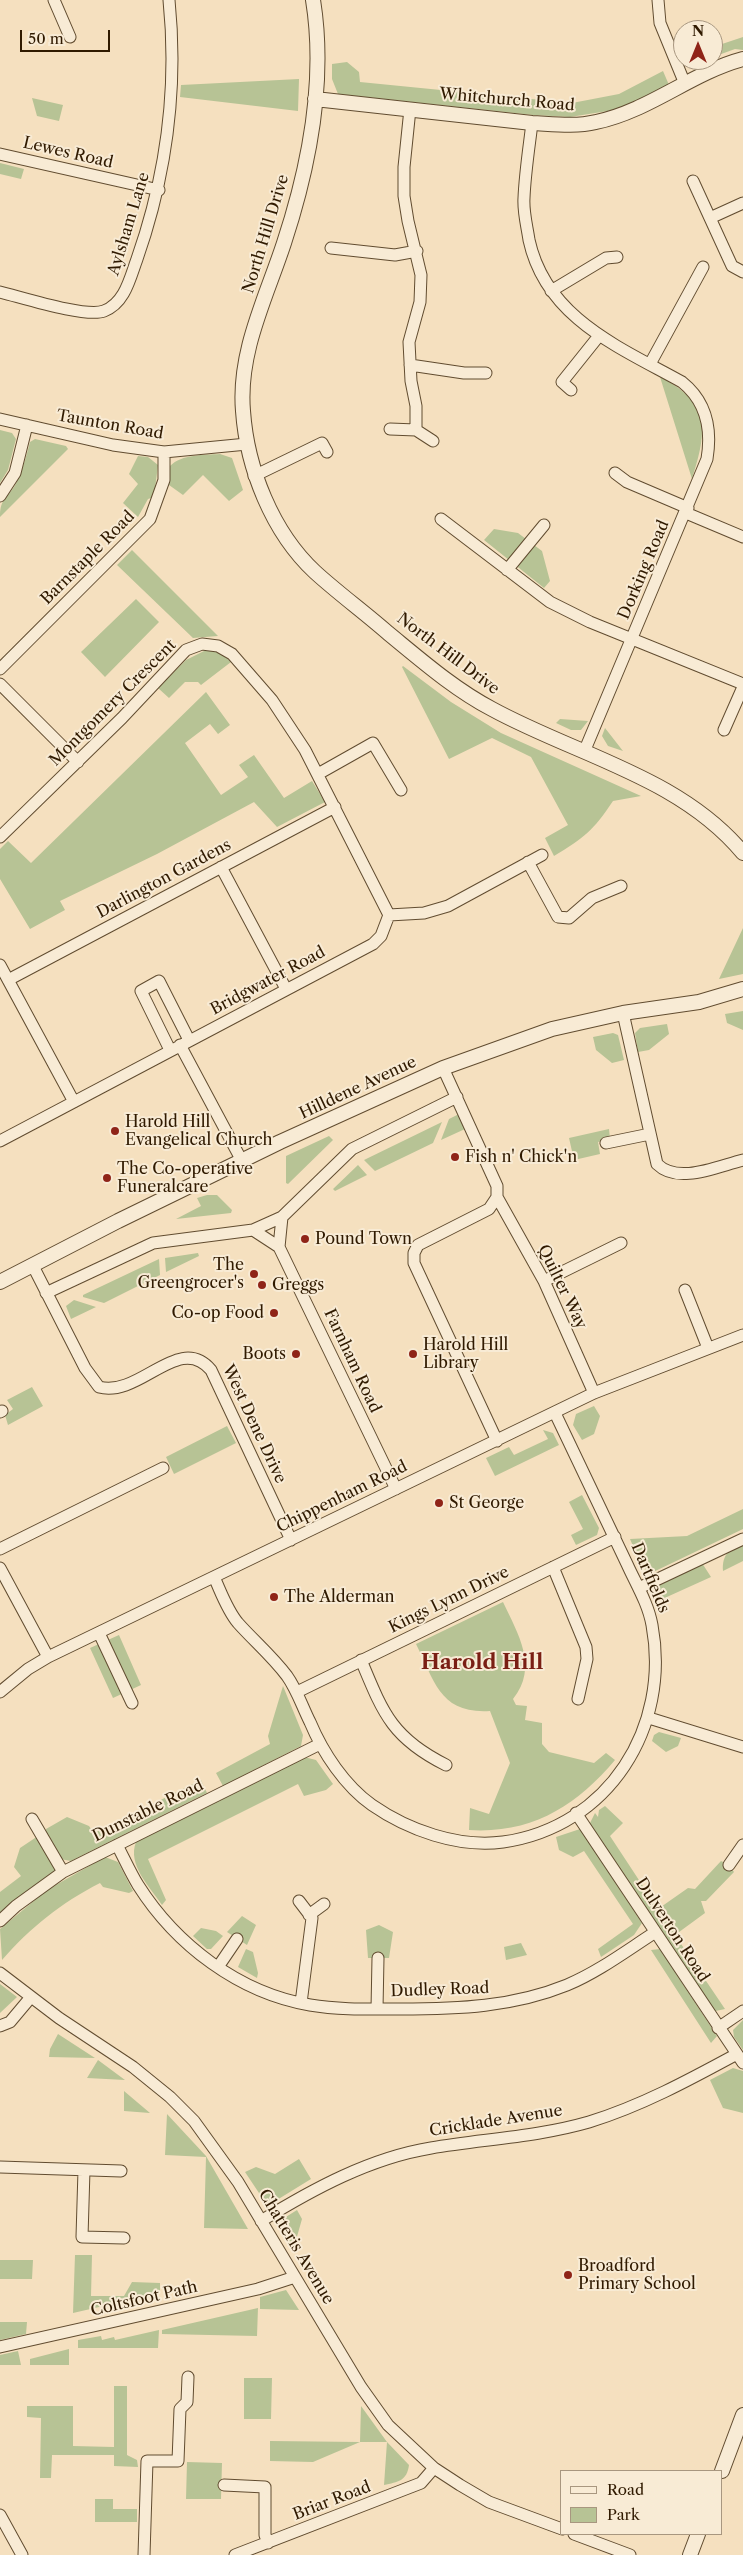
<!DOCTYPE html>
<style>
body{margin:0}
#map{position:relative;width:743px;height:2555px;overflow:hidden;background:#f5e0bf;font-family:"Libre Caslon Text",serif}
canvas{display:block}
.legend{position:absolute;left:560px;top:2470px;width:162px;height:65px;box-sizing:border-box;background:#f8ebd5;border:1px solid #a89780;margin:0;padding:6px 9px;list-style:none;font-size:15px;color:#301a00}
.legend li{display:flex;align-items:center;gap:10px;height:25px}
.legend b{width:25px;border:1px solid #a89780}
.north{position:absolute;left:673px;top:20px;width:50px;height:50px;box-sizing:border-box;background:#f8ebd5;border:1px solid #a89780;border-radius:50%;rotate:0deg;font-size:14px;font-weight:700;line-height:20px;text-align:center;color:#301a00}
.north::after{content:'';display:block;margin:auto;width:18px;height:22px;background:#8f2418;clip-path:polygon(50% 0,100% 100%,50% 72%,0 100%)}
.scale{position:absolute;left:20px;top:30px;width:90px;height:22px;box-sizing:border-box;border:2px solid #301a00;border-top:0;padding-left:6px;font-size:15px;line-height:18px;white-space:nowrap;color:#301a00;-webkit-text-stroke:4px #f8ebd5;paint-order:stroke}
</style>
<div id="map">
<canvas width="743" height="2555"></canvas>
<ul class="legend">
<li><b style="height:6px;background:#f8ebd5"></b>Road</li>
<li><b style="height:14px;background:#b7c395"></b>Park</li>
</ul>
<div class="north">N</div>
<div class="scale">50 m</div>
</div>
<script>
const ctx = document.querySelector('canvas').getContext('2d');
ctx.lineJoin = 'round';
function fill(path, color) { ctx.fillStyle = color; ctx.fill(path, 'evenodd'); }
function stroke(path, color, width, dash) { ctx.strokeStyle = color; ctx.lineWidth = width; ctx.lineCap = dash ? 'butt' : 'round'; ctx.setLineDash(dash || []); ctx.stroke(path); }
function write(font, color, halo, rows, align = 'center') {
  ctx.font = font + ' "Libre Caslon Text",serif'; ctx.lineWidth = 4; ctx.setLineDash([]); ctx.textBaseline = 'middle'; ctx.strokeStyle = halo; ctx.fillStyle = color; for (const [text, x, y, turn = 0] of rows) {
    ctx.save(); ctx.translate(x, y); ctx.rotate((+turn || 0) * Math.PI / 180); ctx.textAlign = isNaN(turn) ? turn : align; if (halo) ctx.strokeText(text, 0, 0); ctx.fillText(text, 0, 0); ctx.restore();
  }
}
fill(new Path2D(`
 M743 37V50L735 49 713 57V47Z
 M347 62 359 72 360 82 572 103 619 94 663 71 669 85 637 102 614 110 570 117 533 115 338 94 332 79V64Z
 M299 79 298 111 180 97 181 85Z
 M32 98 63 105 59 121 37 116Z
 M0 163 24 169 21 179 0 174Z
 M660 377C710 402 708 430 692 479Z
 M0 430 12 433 16 439 8 470 0 483Z
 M35 439 66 446 68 449 0 517C0 500 5 500 14 487 22 473 26 457 30 442Z
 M220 454 232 458 243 490 229 501 203 475 183 495 169 485 170 466C182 454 204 455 220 454Z
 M138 456 148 457 158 465 154 497 148 499 138 517 123 503 138 484 129 474Z
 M494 529 518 533 542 551 550 581 544 588 484 540Z
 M132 550 218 636 193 638 117 565Z
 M136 599 159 622 105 677 81 652Z
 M206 650C217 650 223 654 231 662L201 685 198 682H185L169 698 158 688 186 660Z
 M403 666 451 702 501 733 641 796 613 801C593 831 584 838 554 856L545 838 568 825 531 757 492 738 449 759 402 667Z
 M206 692 230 725 218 734 210 724 185 743 221 795 248 777 239 765 254 755 284 798 312 781 325 802 277 827 254 802 157 854 60 901 65 910 30 929 0 879V849L8 841 31 863Z
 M560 719 588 721 581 730H571L556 723Z
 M605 728 623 751 608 746 602 736Z
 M743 928V974L719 979Z
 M743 1011V1030L727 1023 725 1014Z
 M667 1024 669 1034 649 1050 638 1052 635 1033 640 1028Z
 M613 1033 618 1035 624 1060 612 1063 596 1050 593 1037Z
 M459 1114 465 1129 441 1140 449 1119Z
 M442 1122 433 1143 375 1171 364 1160Z
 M609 1129 610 1139 598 1142 600 1154 574 1160 569 1138Z
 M329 1136 333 1140 288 1184 286 1183V1156Z
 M358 1165 367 1175 335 1191 333 1189Z
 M207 1195H217L232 1210 231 1213 176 1219 201 1206 197 1198Z
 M198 1253 199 1256 166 1272 165 1258Z
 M159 1259 160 1275 104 1303 83 1297V1295Z
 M74 1300 96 1307 71 1319 66 1306Z
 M32 1387 43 1406 8 1425 5 1415 13 1409 7 1400Z
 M594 1406 600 1416 594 1434 582 1440 573 1425 576 1414Z
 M227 1426 236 1443 174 1474 166 1457Z
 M543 1430 553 1433 559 1445 495 1476 486 1458 509 1447 514 1455 548 1439Z
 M582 1495 599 1528 597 1535 576 1545 571 1535 583 1529 569 1502Z
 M743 1509V1529L649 1574 641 1565 630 1539 687 1536Z
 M743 1543V1561L723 1571C722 1554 729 1550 743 1543Z
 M702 1563 711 1577 658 1601 655 1597V1585Z
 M503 1602C518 1634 539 1667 513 1699L516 1705 527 1706 525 1720 542 1723V1744L549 1752 594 1763 606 1753 615 1760C576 1806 532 1834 469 1830L470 1808 489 1814 510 1763 490 1711C440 1714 435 1682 416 1644Z
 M119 1635 141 1685 113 1698 90 1648Z
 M283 1686 303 1735 301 1746 223 1786 216 1773 270 1744 268 1736Z
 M659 1732 681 1738 678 1746 666 1752 652 1741 654 1735Z
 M304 1757 316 1760 333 1784 326 1790 304 1796 298 1784 148 1859 166 1900 162 1905C150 1887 127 1865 136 1842Z
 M201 1780 207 1793 71 1861 60 1859 46 1835V1829L67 1817 89 1826 94 1833Z
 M605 1806 623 1823 610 1836 658 1909 688 1888 695 1889 721 1861 729 1865 734 1872 706 1901H701L705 1913 675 1935 725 2009 711 2012 590 1823 595 1813 598 1817 599 1810Z
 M580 1829 642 1923 634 1935 601 1957 598 1949 633 1924 584 1851 573 1857 559 1850 556 1837Z
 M38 1836 57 1870 0 1913V1892L21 1876 14 1867 20 1848Z
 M105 1857 118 1862 133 1891 129 1893 103 1887 100 1883C61 1903 31 1927 2 1960L0 1929 47 1890Z
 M242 1916 256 1925 247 1945 227 1932Z
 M379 1925 393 1932 389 1958H368L366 1930Z
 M201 1928 216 1931 223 1936 211 1949H207L193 1936Z
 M521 1943 527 1955 506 1960 504 1947Z
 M246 1949 253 1952 258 1973 257 1978 238 1967Z
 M660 1949 717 2036 711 2043 651 1950Z
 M0 1984 17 1997 0 2013Z
 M743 2020V2050L734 2037 733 2030Z
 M58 2034 95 2058 49 2057 50 2049Z
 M98 2060 125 2080 87 2078Z
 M733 2068 743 2071V2113L723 2108 710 2080Z
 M124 2091 150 2113 124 2111Z
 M167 2114 206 2156 248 2229 204 2228 206 2157 165 2155Z
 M299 2159 311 2179 272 2203 265 2202 245 2172 256 2167 275 2174Z
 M297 2210 302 2219 296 2240 290 2243 280 2225 281 2220Z
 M75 2255H92L91 2296H124L132 2282 160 2283V2293L73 2313Z
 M0 2260H33L32 2279H0Z
 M286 2290 299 2310 260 2309V2297Z
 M258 2308 257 2336 162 2334V2330Z
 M0 2322H27L26 2334 0 2340Z
 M159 2330 158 2348H78V2340L101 2336 102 2340 114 2337 115 2340Z
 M69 2349V2365H30V2359Z
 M18 2351 21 2365H0V2355Z
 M244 2378H272L271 2419H244Z
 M114 2386H127V2455L137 2460 138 2467 114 2466V2455H52L51 2478H40L41 2418 27 2417V2406H73V2446L114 2447Z
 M361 2406 387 2442 409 2465C407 2481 398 2482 384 2485L387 2442H360L313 2462 270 2461V2441L360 2442Z
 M187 2462 222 2463 221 2499H186Z
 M95 2499H113V2509H137V2522H95Z`), '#b7c395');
const minor = new Path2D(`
 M54 0 70 37
 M658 0 660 23 685 84
 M410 109 404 167V196L408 221 421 275 420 302 409 342 411 381 416 406V430
 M532 123C529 148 525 173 524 198 523 212 527 226 529 240 546 318 619 347 682 382 707 402 712 429 707 459L584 752
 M0 154 159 190
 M693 181 732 266 743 272
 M710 218 743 203
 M331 248 395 255 417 251
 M551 291 606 258 617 257
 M0 292C21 297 86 318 104 311 125 303 130 278 137 259 166 176 178 88 169 0
 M650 364 703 267
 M410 365 464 373H486
 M571 390 562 382 598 337
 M0 419 113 445 164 452 247 444
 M390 429 416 430 433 441
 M615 473 627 482 688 508
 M254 476 322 443 327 452
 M0 496 15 473 27 425
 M686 513 743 537
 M441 519 550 602 590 622 743 684
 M507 570 544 525
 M0 669 150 519 164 480V452
 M0 684 78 762
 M724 730 743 687
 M318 774 373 743 401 790
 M0 837 122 718 186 650 202 644 218 646 232 654 272 700 305 750 389 915
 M528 862 558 917 569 918 592 898 621 886
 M221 867 286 989
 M0 965 74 1102
 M8 980 335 807
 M623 1013 657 1164C678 1185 718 1166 743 1160
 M180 1045 242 1161
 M170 1050 141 991 159 981 189 1040
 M443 1068 497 1186V1197L489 1209 418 1245 414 1253V1263L497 1441
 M0 1141 373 944 381 936 389 915 424 913 448 906 542 855
 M606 1143 650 1134
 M497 1197 544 1281 594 1393
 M282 1217 279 1247 396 1489
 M253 1230 279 1247
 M33 1266 85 1368 99 1387C140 1398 179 1332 211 1370L291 1540
 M544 1281 621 1243
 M685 1290 708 1348
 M46 1293 153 1243 253 1230 282 1217 352 1149 457 1097
 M0 1412 2 1411
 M0 1549 163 1468
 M553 1567 586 1647 587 1659 578 1699
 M0 1568 48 1657
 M214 1577C221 1592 227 1610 238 1623 254 1641 272 1656 287 1676 297 1690 302 1706 310 1722 323 1753 345 1786 372 1805 408 1830 458 1848 503 1842 609 1827 671 1727 652 1625 648 1603 636 1584 627 1564 603 1513 579 1463 555 1413
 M639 1588 743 1539
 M99 1633 132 1703
 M361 1660C383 1713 392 1738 446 1765
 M0 1692 28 1669 48 1657 594 1393 743 1335
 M297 1692 615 1537
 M649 1718 743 1747
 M576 1813 743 2063
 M32 1819 63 1872
 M117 1845C124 1858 130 1872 138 1885 176 1945 239 1993 310 2005 340 2010 370 2009 400 2009 458 2009 513 2007 567 1985 598 1972 626 1951 654 1933
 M729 1865 743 1845
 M299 1901 312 1918 301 2003
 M309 1915 324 1904
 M0 1921 16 1906 63 1872 320 1744
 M218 1967 237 1939
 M0 1973 59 2018 133 2067 170 2097 194 2121 238 2182 361 2387 388 2425 434 2468 460 2485 489 2502 562 2529
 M377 2009 378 1958
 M0 2026 10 2022 31 1997
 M718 2028 743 2011
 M0 2167 121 2171
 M84 2170 82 2237 124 2238
 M261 2221C313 2189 370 2158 431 2148 484 2139 537 2137 589 2122 641 2106 689 2080 737 2054
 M0 2347 258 2289 295 2277
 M224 2485 265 2487V2535L268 2543
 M0 2515 22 2555
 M574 2534 630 2555
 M144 2555 147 2461H178L180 2409 187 2402 188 2377
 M235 2555 421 2483 434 2468`);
const tertiary = new Path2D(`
 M313 0C326 80 309 167 284 243 266 298 238 352 243 411 247 468 272 532 315 572 338 593 364 612 388 633 421 660 454 689 492 709 576 755 680 777 743 853
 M315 99 532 123C553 124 575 127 596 122 649 111 691 73 743 59
 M0 1282 118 1221 280 1142 443 1068 552 1029 623 1013 699 1002 743 989
 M722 2471 743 2415
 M690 2555 698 2534`);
stroke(minor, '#614c30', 13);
stroke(tertiary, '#614c30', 16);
stroke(minor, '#f8ebd5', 11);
stroke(tertiary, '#f8ebd5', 14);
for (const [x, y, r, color] of [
 [115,1131,5,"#8f2418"],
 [455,1157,5,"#8f2418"],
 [107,1178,5,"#8f2418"],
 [305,1239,5,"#8f2418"],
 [254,1274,5,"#8f2418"],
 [262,1285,5,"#8f2418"],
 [274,1313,5,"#8f2418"],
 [296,1354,5,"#8f2418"],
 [413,1354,5,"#8f2418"],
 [439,1503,5,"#8f2418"],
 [274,1597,5,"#8f2418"],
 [568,2275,5,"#8f2418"]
]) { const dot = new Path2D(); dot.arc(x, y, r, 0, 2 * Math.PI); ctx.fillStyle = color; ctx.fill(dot); stroke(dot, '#f8ebd5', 2); }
write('16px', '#301a00', '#f8ebd5', [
 ["Whitchurch Road",507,100,5],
 ["Lewes Road",68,153,13],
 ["Aylsham Lane",129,224,-73],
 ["North Hill Drive",266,234,-73],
 ["Taunton Road",110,425,10],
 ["Barnstaple Road",88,558,-45],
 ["Dorking Road",644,570,-67],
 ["North Hill Drive",448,654,37],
 ["Montgomery Crescent",113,703,-45],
 ["Darlington Gardens",164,879,-28],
 ["Bridgwater Road",268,981,-28],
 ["Hilldene Avenue",358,1088,-25],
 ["Quilter Way",562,1287,64],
 ["Farnham Road",352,1361,65],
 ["West Dene Drive",254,1424,65],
 ["Chippenham Road",342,1497,-26],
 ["Dartfields",650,1578,67],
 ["Kings Lynn Drive",449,1600,-26],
 ["Dunstable Road",148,1811,-26],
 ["Dulverton Road",672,1930,57],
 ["Dudley Road",440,1990,-2],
 ["Cricklade Avenue",496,2121,-9],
 ["Chatteris Avenue",296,2247,59],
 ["Coltsfoot Path",144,2299,-13],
 ["Briar Road",332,2501,-21]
]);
write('16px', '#301a00', '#f8ebd5', [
 ["Harold Hill",125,1122],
 ["Evangelical Church",125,1140],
 ["Fish n' Chick'n",465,1157],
 ["The Co-operative",117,1169],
 ["Funeralcare",117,1187],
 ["Pound Town",315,1239],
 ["The",244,1265,"right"],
 ["Greengrocer's",244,1283,"right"],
 ["Greggs",272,1285],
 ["Co-op Food",264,1313,"right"],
 ["Harold Hill",423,1345],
 ["Library",423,1363],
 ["Boots",286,1354,"right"],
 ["St George",449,1503],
 ["The Alderman",284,1597],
 ["Broadford",578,2266],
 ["Primary School",578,2284]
], 'left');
write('bold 21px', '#7a1f14', '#f8ebd5', [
 ["Harold Hill",482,1663]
]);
</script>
